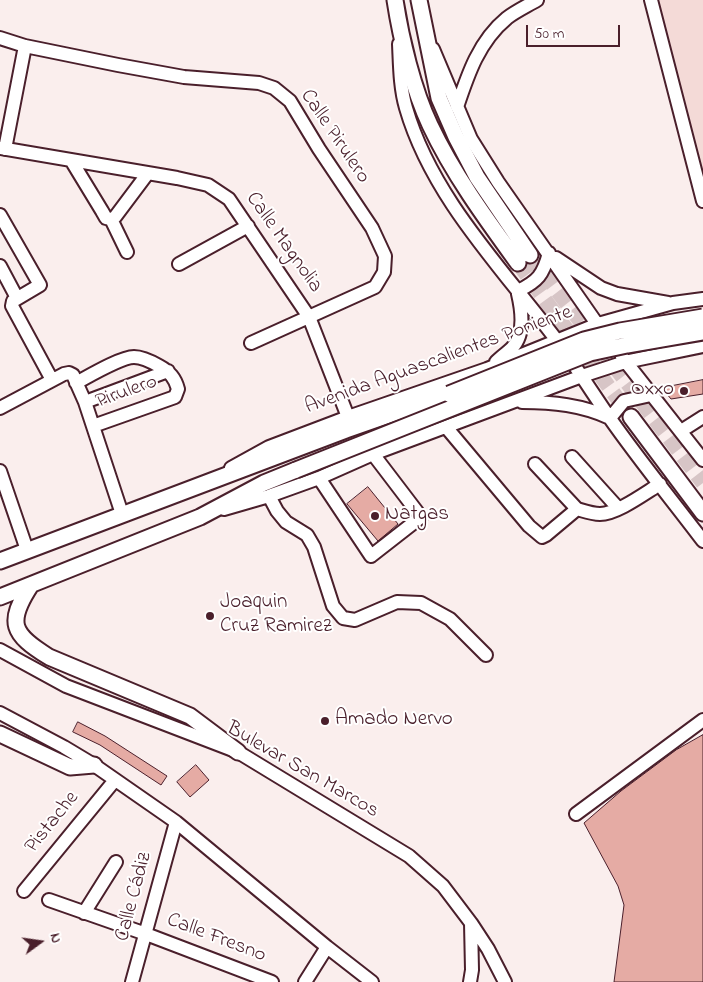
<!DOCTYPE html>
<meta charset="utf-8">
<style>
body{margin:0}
#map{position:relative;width:703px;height:982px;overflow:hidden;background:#faeeed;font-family:"Indie Flower",sans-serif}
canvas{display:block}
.north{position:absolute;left:15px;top:917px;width:50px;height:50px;-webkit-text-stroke:4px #fff;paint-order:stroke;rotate:76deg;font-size:14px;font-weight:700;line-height:20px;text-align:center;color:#4a1f2b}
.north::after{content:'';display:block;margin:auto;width:18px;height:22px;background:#4a1f2b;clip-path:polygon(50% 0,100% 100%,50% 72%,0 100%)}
.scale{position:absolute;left:526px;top:25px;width:94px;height:22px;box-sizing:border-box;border:2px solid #4a1f2b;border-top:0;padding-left:6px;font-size:15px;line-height:18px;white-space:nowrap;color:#4a1f2b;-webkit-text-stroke:4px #fff;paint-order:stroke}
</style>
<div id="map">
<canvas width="703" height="982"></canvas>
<div class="north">N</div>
<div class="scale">50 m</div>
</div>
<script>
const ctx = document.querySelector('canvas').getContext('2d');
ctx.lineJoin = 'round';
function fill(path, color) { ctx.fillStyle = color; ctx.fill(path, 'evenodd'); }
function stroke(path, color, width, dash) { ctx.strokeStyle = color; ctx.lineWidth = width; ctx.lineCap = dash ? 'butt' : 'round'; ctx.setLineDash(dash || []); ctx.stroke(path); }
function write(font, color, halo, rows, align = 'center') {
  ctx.font = font + ' "Indie Flower",sans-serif'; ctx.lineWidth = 4; ctx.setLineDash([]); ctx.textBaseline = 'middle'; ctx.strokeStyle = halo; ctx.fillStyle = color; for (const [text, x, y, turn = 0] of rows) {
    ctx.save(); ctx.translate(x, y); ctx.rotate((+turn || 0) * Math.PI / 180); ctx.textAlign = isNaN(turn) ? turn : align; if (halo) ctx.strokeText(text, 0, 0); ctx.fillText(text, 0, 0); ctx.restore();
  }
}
fill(new Path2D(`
 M650 0H703V200Z`), '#f4dad7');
const building = new Path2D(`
 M703 380V394L671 399 662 388Z
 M368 487 398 524 378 541 347 504Z
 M78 722 105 736 167 776 161 785 100 745 73 732Z
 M703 735V982H614L624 905 618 886 584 823 621 791 676 750Z
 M196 765 209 780 190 797 177 782Z`);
fill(building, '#e5aba4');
stroke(building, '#4a1f2b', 1);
stroke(new Path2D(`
 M530 255 703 483
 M518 263 631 417`), '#d7c5c6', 15, [15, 8]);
const minor = new Path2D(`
 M651 0 703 201
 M0 38 25 46 118 65 184 77 259 83 274 88 290 101 319 149 372 228 385 256 384 272 375 287 251 343
 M399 44C400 65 400 88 406 108 432 198 503 269 558 342 576 367 592 392 609 417 639 460 672 500 703 541
 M433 49 471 139 498 182 602 331
 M457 107C468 74 479 41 507 18 516 11 527 6 537 0
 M0 148 177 178 208 185 229 199 309 317 348 417
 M5 149 25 46
 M71 160 102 211 106 218 111 219 127 252
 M0 215 40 285 13 301 12 306 52 380
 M111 219 115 217 148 173
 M556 258 601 288 617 294 668 303
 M179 264 248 226
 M0 266 17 298
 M518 291C538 281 543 275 549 253
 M622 357 703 460
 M496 362C501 357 507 353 512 348 525 335 522 311 518 294
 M76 383C89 376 121 357 134 357 143 357 152 362 159 366 170 372 175 378 178 389L175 397 93 426
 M85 402 168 371
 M522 402C553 402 582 405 610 418L624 401 651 395
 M0 408 64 374 69 373 73 375 85 402 122 514
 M446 427 529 526 542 537 546 535 577 509C584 511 592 514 600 514 617 514 645 493 660 484
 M681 431 703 417
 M572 457 618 508
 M535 464 577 509
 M231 468 269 447 348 417 487 369 598 324 673 303 703 299
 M0 471 27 550
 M319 478 371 556 421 517 373 454
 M269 496 277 511 286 522 307 535 314 547 333 606 343 618 355 620 397 602 421 603 450 619 486 655
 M224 509 269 496 319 478 373 454 582 376 625 362 703 346
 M0 650 66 686 238 752 409 856 443 886 471 923 488 949 505 982
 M0 713 64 747 94 765 176 822 327 947 372 982
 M576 814 703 720
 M24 891 115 780
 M49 900 146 934 272 982
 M84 913 116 862
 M132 982 176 822
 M305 982 327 947
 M470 982 472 970 471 923`);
const major = new Path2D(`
 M395 0C401 39 413 89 430 125 453 174 486 219 518 263
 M419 0 439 98 456 137 477 177 530 255
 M631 417 703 513
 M0 561 346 430 449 394
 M31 585C6 623 12 634 49 657L190 716 238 752
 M0 597 200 517 264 483 296 470
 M0 734 70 767 94 765`);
stroke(minor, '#4a1f2b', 16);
stroke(major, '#4a1f2b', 19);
stroke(minor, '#fff', 12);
stroke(major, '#fff', 15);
const majorBridge = new Path2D(`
 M449 394 584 340 620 331 703 317
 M296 470 590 353 627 345 703 332`);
stroke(majorBridge, '#4a1f2b', 19, []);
stroke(majorBridge, '#fff', 15);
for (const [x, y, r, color] of [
 [684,391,5,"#4a1f2b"],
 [375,516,5,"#4a1f2b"],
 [210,616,5,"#4a1f2b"],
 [325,721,5,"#4a1f2b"]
]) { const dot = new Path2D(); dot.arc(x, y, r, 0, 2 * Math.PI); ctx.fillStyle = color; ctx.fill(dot); stroke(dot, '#fff', 2); }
write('21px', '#4a1f2b', '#fff', [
 ["Calle Pirulero",334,137,56],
 ["Calle Magnolia",283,243,55],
 ["Avenida Aguascalientes Poniente",439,361,-20],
 ["Pirulero",127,393,-20],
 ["Bulevar San Marcos",302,771,30],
 ["Pistache",53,823,-51],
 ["Calle Cádiz",135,897,-75],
 ["Calle Fresno",216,939,21]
]);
write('21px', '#4a1f2b', '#fff', [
 ["Oxxo",674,391,"right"],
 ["Natgas",385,516],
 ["Joaquin",220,604],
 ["Cruz Ramirez",220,628],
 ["Amado Nervo",335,721]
], 'left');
</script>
